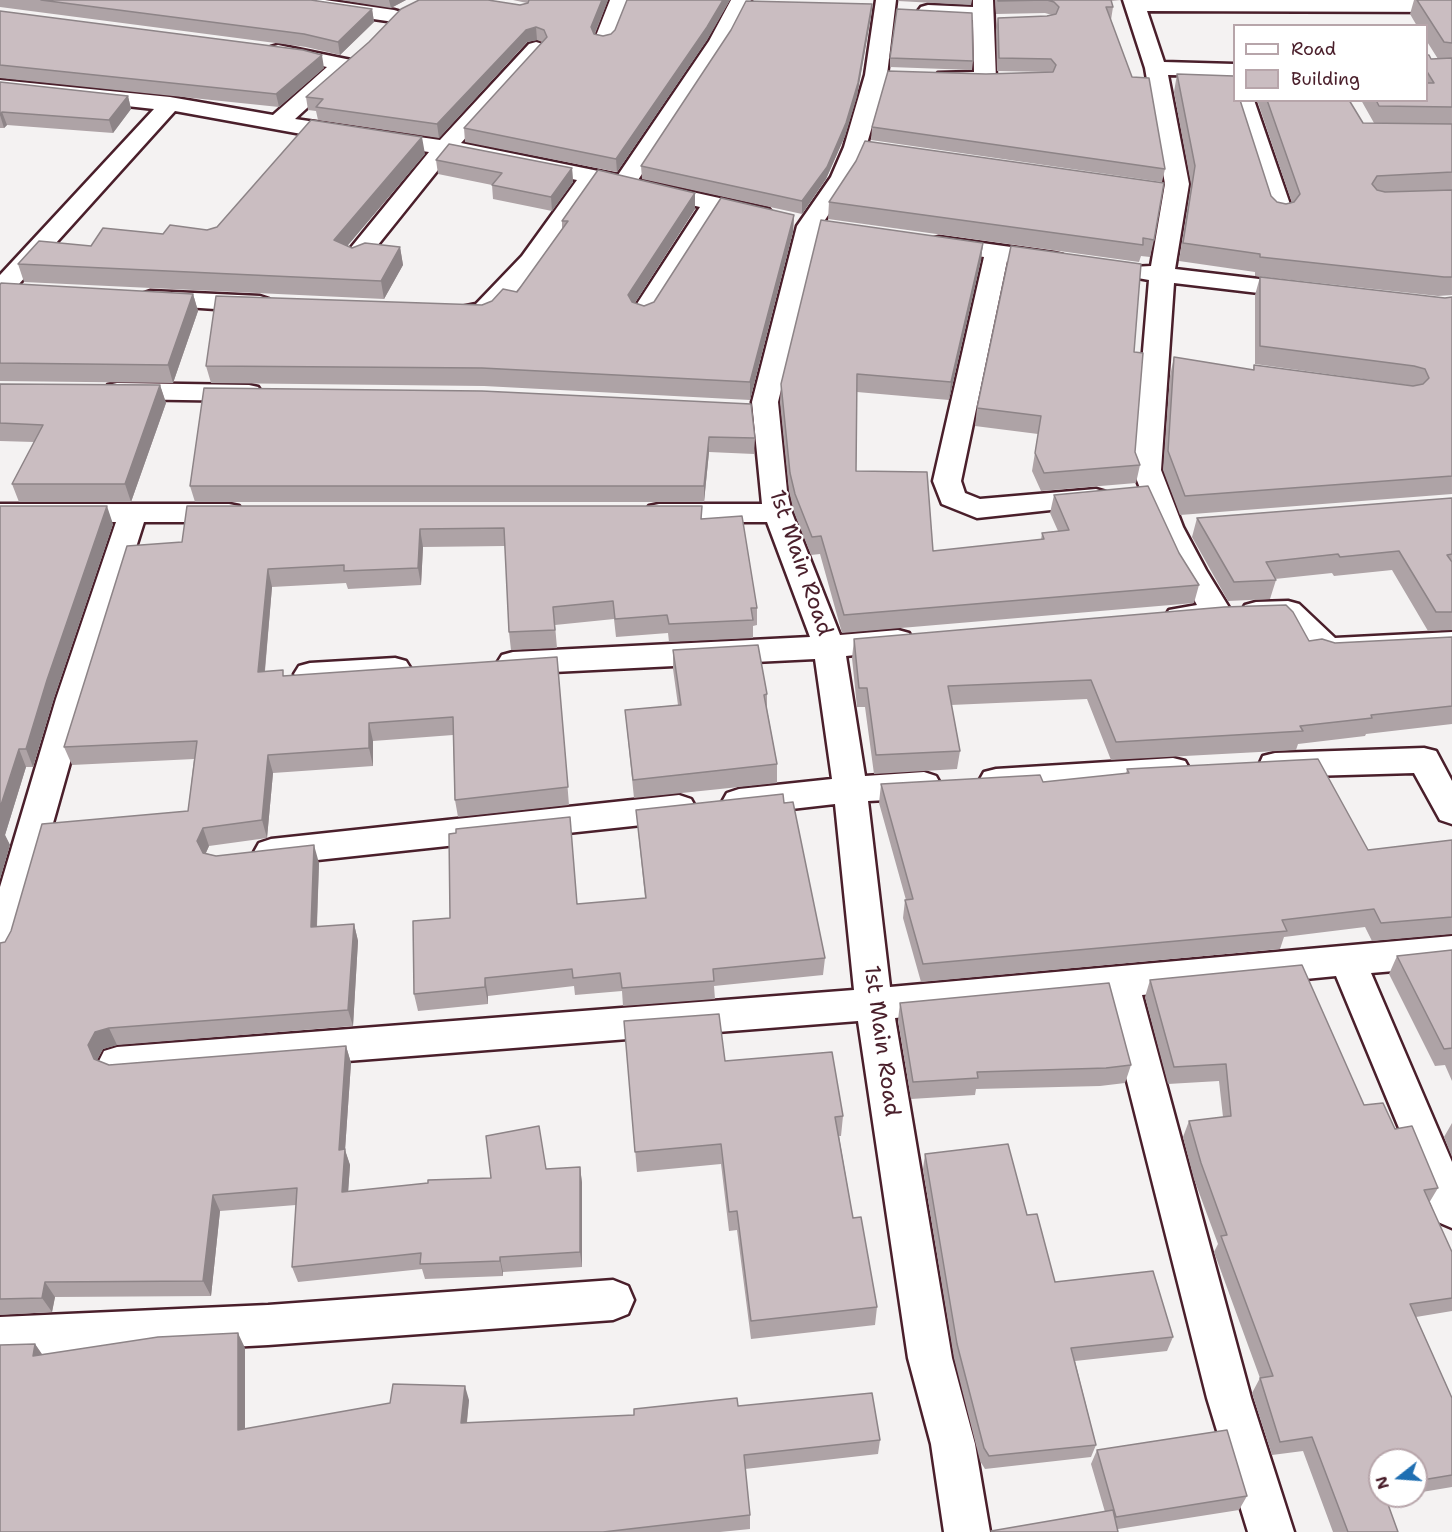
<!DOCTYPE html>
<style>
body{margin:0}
#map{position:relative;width:1452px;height:1532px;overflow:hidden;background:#f4f2f2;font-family:"Shantell Sans",sans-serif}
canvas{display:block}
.legend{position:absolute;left:1233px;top:24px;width:195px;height:78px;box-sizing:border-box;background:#fff;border:2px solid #b7a5aa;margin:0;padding:8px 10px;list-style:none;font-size:18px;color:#4a1f2b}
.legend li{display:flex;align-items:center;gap:12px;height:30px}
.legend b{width:30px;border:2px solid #b7a5aa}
.north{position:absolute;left:1368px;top:1448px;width:60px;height:60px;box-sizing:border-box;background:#fff;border:2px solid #b7a5aa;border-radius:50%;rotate:253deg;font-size:16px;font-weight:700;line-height:24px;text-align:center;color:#4a1f2b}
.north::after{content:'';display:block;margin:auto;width:21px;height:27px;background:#1f6fb2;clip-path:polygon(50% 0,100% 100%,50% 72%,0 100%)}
</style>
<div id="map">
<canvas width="1452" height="1532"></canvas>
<ul class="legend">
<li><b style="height:8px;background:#fff"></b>Road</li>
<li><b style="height:16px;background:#cabdc1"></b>Building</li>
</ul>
<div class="north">N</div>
</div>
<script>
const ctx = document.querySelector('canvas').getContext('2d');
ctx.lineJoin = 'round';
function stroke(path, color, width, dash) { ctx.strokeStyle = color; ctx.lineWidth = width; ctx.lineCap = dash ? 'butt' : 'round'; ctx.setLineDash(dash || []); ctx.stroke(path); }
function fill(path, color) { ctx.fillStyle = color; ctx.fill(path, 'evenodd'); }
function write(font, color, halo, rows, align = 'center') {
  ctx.font = font + ' "Shantell Sans",sans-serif'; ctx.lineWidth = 4.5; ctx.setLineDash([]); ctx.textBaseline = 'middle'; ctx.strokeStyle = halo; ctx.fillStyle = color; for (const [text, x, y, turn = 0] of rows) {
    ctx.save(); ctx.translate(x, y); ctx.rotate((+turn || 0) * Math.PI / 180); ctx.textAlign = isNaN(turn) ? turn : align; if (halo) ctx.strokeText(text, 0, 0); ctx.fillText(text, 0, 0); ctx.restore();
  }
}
const minor = new Path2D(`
 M274 0H325L394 10 401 12 404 16 401 20 394 22 284 6 277 4Z
 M610 0H630L614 41 611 45 604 47 597 45 594 41Z
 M731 0H751L729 41 638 180 769 209 773 214 769 219 761 221 720 212 653 318 644 321 635 318 631 313 700 207 598 184 540 266 492 317 483 320 461 317 457 312 461 307 476 304 522 256 577 180 450 155 365 261 356 263 347 261 344 256 429 152 307 135 175 111 9 295 0 297V275L154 109 0 92V80L170 97 273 115 327 67 271 55 268 51 271 47 278 45 351 60 355 64 295 119 440 140 529 44 536 42 543 44 546 48 543 52 461 143 618 175 709 41Z
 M876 0H896L887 75 866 147 853 177 821 226 778 402 787 491 792 513 840 635 898 630 909 633 913 641 909 649 846 656 865 776 924 772 936 776 941 785 936 794 924 798 868 801 890 987 1452 936V966L1371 973 1452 1162V1228L1438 1222 1336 976 1142 995 1251 1398 1294 1532H1248L1207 1398 1106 998 895 1018 952 1358 975 1444 990 1532H944L931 1444 908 1358 858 1021 117 1079 104 1075 98 1063 104 1051 117 1047 854 990 835 804 739 815 727 811 722 802 727 793 739 789 832 779 815 659 513 674 502 671 497 663 502 655 513 652 810 637 767 522H659L649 520 645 513 649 506 659 504H762L752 402 797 226 831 177 844 147 865 75Z
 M973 0H993L996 79 993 84 985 85 938 83 935 78 938 73 974 72 973 20 928 17 921 15 918 11 921 7 928 5 973 7Z
 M1123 0H1452V12L1147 11 1164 62 1234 64V76L1168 75 1189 184 1175 269 1301 284 1310 286 1313 291 1310 296 1301 298 1174 283 1161 470 1183 527 1206 570 1233 614 1229 621C1210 627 1188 630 1169 624L1165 617 1169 610 1197 605 1155 527 1133 470 1149 280 1132 277 1129 272 1132 267 1151 266 1165 184 1145 68Z
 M1234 97V100H1254L1293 213 1289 218 1281 220 1273 218 1269 213 1232 100Z
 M939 237 1054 253 1063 255 1066 260 1063 265 1054 267 1007 261 961 481 965 493 980 499 1096 489 1106 492 1110 498 1106 504 977 518 942 504 933 481 984 257 930 249 927 244 930 239Z
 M150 291 260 296 269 299 273 304 269 309 260 312 141 304 137 299 141 294Z
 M117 383 249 385 258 387 262 393 258 399 249 401 117 399 108 397 104 391 108 385Z
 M0 504H229L239 506 243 513 239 520 229 522H144L88 699 18 947 13 957 0 962V887L56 699 116 522H0Z
 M1288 601 1299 604 1335 638 1452 632V654L1328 660 1317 657 1281 622H1256L1245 619 1241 612 1245 605 1256 602Z
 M395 658 406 661 411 669 406 677 395 680 310 685 299 682 294 674 299 666 310 663Z
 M1424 748 1436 751 1452 781V824L1440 820 1414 773 1275 777 1263 774 1259 765 1263 756 1275 753Z
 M1173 758 1185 761 1190 770 1185 779 1173 782 996 793 984 790 979 781 984 772 996 769Z
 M679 795 691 799 696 808 691 817 679 821 271 865 259 861 254 852 259 843 271 839Z
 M613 1280 628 1286 634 1300 628 1314 613 1320 268 1345 0 1359V1317L268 1305Z`);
stroke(minor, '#4a1f2b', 5);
fill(minor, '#fff');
fill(new Path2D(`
 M0 0H311L372 9 374 22 340 55 306 47 0 7Z
 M340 0H406L391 8Z
 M513 0H608L595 34 603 36 611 34 615 30 627 0H730L707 40 617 172 465 142 464 128 542 42 537 40 527 42 439 138 318 120 316 111 308 110 306 97 520 5 527 3Z
 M898 0H972L971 5 898 1Z
 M995 0H1121L1111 1 1113 7 1111 20H1110L1165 169 1162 182 871 140 872 127 986 74 1049 72 997 71 996 30 998 18 1047 16 1052 15 1045 13 996 14Z
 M1414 0H1452V190L1428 191 1452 190V295L1438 296 1255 276V272L1179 261 1191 184 1174 92 1177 74 1234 100 1271 196 1277 202 1286 204 1292 203 1257 100H1349L1363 123H1374L1361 100H1426V55L1431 59H1438L1426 40V26H1417L1410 14Z
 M872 4 871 16 857 96 845 136 826 179 802 214 642 179 641 166Z
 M0 11 324 68 279 107 0 78Z
 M890 58 973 61 972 70 890 67Z
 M0 82 128 96 131 109 113 133 7 125 4 128H0Z
 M425 154 347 246 352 248 400 247 403 265 384 299 24 282 18 264 91 246 163 234 207 230 217 227Z
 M436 160 572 168 573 182 552 211 493 199 492 185 438 174Z
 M829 202 1154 240 1150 257 1141 256 1139 262 828 219Z
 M695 209 635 303 644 306 654 302 794 215 793 232 750 400 484 386 211 383 206 366 482 305 517 292 562 229V221Z
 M983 243 981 260 949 400 857 392 856 471 933 551 1041 540 1042 533 1058 531 1050 513 1054 495 1179 553 1199 585 1194 603 842 633 820 554 811 555 794 512 789 491 780 402 781 384Z
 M1260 277 1445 298 1452 297V494L1180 515 1163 470 1170 376 1174 357 1253 370 1254 365 1413 386 1407 385 1255 364V295Z
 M0 285 193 294 198 311 173 383 0 381Z
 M1134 352 1135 452 1140 465 1136 483 1041 491 1032 471 1038 434 975 426 977 408Z
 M0 384 160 385 166 403 131 502H19L12 484 34 442 0 441Z
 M204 388 755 438 754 454 709 452 704 502H195L190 486Z
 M1452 498V630L1428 631 1392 570 1334 576 1332 573 1275 579 1276 580 1270 599 1228 601 1192 537 1197 518Z
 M0 506 113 524 54 698 33 767H26L5 835 10 845 0 879Z
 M187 506 702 519 757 608V625L753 626V638L669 642 668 633 616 637 614 619 555 625 557 648 511 650 509 632 505 546 423 547 421 585 348 589 346 583 272 587 265 671 285 676 557 657 569 805 458 817 455 800 453 735 373 741V766L273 773 267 838 209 846 206 853 216 856 319 863 317 927 354 924 358 941 353 1026 117 1045 103 1049 97 1060 109 1065 346 1046 351 1063 345 1150 350 1165 348 1192 491 1178 546 1169 580 1167 582 1183V1267L503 1272V1276L425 1279 422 1269 298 1282 292 1267 296 1205 220 1211 211 1296 55 1297 52 1312 0 1315V943L5 942 188 811 194 759 72 765 64 747 182 542Z
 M1452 637V724L1366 734 1365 736 1298 744 1296 750 1111 760 1087 699 951 705 960 751 957 769 874 774 865 707H857L852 658 854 639 1309 641 1335 643Z
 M673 650 767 694V709L777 764V783L634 798 625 710 678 705 673 669Z
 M1127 769 1368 850 1452 840V934L1372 941 1365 927 1284 937 1280 949 921 982 903 918 905 900H906L879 803 881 784 1043 782 1126 774Z
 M784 803 825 958 823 975 714 986 715 999 623 1006 622 991 575 995 574 986 488 996V1004L418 1011 414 994 450 918 645 898 636 810Z
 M1452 950V1081L1445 1065 1435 1066 1389 974 1397 956Z
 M1150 980 1364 1105 1395 1129 1438 1188 1429 1203 1452 1252V1311L1416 1317 1452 1398V1487L1416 1493V1460H1380V1496H1396L1385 1498 1398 1532H1333L1303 1451 1272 1455 1252 1393 1260 1378 1214 1252 1218 1244 1194 1179 1183 1137 1189 1121 1223 1117 1219 1081 1168 1084 1145 997Z
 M900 1003 1131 1065 1125 1083 1100 1086 976 1089 975 1095 911 1099 898 1020Z
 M624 1021 725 1061 843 1116 841 1136H839L853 1218 877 1307 875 1325 751 1339 737 1230 729 1231 721 1164 637 1172Z
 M1452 1123V1157L1444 1137Z
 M925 1154 1027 1215 1055 1282 1173 1337 1167 1351 1075 1361 1096 1445 1091 1457 985 1469 980 1461 954 1358 923 1169Z
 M35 1344 42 1354 245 1348V1429L469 1400 467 1423 634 1415 738 1406 880 1440 878 1454 745 1469 750 1515V1529L720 1532H0Z
 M1097 1450 1247 1496 1239 1510 1118 1529V1532H991V1531L1105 1512 1091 1464Z`), '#aea3a6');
fill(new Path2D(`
 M389 0H406L391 8Z
 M602 0H608L592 40 591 27Z
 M723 0H730L707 40 617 172 616 159Z
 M872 4 871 16 857 96 845 136 826 179 802 214V201Z
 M372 9 374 22 340 55 338 42Z
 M536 27 537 40 527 42 439 138 437 124 526 30Z
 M322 55 324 68 279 107 276 94Z
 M128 96 131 109 113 133 109 120Z
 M2 112 7 125 4 128 0 115Z
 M422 137 425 154 338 257 334 240Z
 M572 168 573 182 552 211 551 197Z
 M695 193V209L629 312 628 295Z
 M794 215 793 232 750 400V382Z
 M983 243 981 260 949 400 951 382Z
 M400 247 403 265 384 299 381 281Z
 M193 294 198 311 173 383 168 365Z
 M160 385 166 403 131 502 125 484Z
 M709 437V452L704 502V486Z
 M107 506 113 524 54 698 33 767 26 749 47 680Z
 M420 529 423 547 421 585 418 568Z
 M268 569 272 587 263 690 258 672Z
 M369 723 373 741V766L369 748Z
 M19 749 26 767 5 835 10 845 0 879V808Z
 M268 755 273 773 267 838 262 820Z
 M203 828 209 846 203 859 197 841Z
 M314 845 319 863 316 945 311 927Z
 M354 924 358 941 353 1026 348 1010Z
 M485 978 488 996V1004L485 987Z
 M109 1028 117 1045 103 1049 96 1062 94 1059 88 1045 95 1032Z
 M346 1046 351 1063 345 1150 350 1165 347 1208 342 1192 339 1150Z
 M580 1167 582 1183V1267L580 1252Z
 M213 1195 220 1211 211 1296 203 1281Z
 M500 1257 503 1272V1276L500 1261Z
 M45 1282 55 1297 52 1312 42 1298Z
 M238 1333 245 1348V1445L238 1430Z
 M35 1344 45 1359 33 1356Z
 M465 1386 469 1400 465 1438 461 1423Z`), '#8d8487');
const building = new Path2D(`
 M41 0H311L372 9 338 42 304 34Z
 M419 0H488L520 5 528 3 529 0H602L591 27 594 34 603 36 611 34 615 30 627 0H723L707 27 616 159 464 128 547 37 544 30 536 27 526 30 437 124 316 107 323 99 306 97 369 42 401 9Z
 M998 0H1111L1113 7H1106L1132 77 1149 78 1165 169 872 127 888 71 986 74 1053 72 1056 65 1051 59 999 58 998 18 1047 16 1056 14 1059 7 1054 2 1047 0 998 1Z
 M1417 0H1452V43L1444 42Z
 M746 1 872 4 858 83 846 123 827 167 802 201 641 166 731 30Z
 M897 9 972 13 973 61 890 58Z
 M0 11 303 50 322 55 276 94 0 65Z
 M1426 55H1429L1431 59 1452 58V107L1379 106 1376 100H1426V83H1434L1426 70Z
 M1177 74 1234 76V100H1240L1271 196 1277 202 1286 204 1294 202 1300 194 1267 100H1349L1363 123 1452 124V172L1377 176 1372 184 1377 190 1385 192 1452 190V277H1444L1260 257V254L1183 243 1195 166Z
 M0 82 128 96 109 120 2 112 0 115Z
 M311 120 422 137 334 240 352 248 365 243 400 247 381 281 18 264 39 241 91 246 103 228 163 234 170 225 207 230 217 227Z
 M865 141 1164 183 1154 240 1143 238V245L829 202 856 161Z
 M449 144 572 168 551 197 492 185 502 173 436 160Z
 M598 170 695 193 628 295 632 302 644 306 654 302 721 198 794 215 750 382 482 368 206 366 216 296 482 305 492 301 503 289 517 292 568 221H562Z
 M821 220 983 243 951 382 857 374 856 471 927 472 933 551 1044 539 1042 533 1069 530 1054 495 1148 486 1179 553 1199 585 844 615 821 536 812 537 795 494 790 473 781 384Z
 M1011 246 1141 264 1134 352 1143 353 1135 452 1140 465 1044 473 1035 453 1041 416 977 408Z
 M1260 277 1445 298 1452 297V476L1185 496 1168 451 1174 357 1254 370V365L1413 386 1423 384 1429 378 1425 369 1414 366 1260 346Z
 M1 283 193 294 168 365 0 363V285Z
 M0 384 160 385 125 484H12L43 425 0 423Z
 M204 388 482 391 751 404 755 438 709 437 704 486H190Z
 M1452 498V554L1447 555 1452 562V612H1436L1399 551 1340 557 1338 554 1266 562 1276 580 1234 582 1197 518Z
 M0 506H107L47 680 26 749H19L0 808Z
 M187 506H702L701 519 742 516 757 608H751L753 620 669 624 667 615 615 619 613 601 553 607 555 630 509 632 504 528 420 529 418 568 344 571V565L268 569 258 672 283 670V676L557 657 568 787 455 800 453 717 369 723V748L268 755 262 820 203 828 197 841 203 853 216 856 314 845 311 927 354 924 348 1010 109 1028 95 1032 88 1045 94 1059 109 1065 346 1046 339 1150 345 1149 342 1192 428 1183V1180L491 1178 486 1136 539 1126 546 1169 580 1167V1252L500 1257V1261L420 1264 421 1253 292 1267 297 1188 213 1195 203 1281 45 1282 42 1298 0 1299V943L5 942 11 931 42 824 188 811 197 741 64 747 127 546 182 542Z
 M1286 605 1293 612 1309 641 1322 639 1335 643 1452 637V706L1371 715 1372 718 1300 726 1303 731 1116 742 1091 680 948 686 960 751 876 755 867 688H859L854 639 1224 607Z
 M758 645 767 694 764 695 777 764 633 780 625 710 681 705 673 650Z
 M1318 759 1368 850 1452 840V917L1381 923 1374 909 1282 920 1287 931 923 964 905 900 913 899 881 784 1040 775 1043 782 1129 773 1127 769Z
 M783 794 784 803 793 802 825 958 713 969 714 981 622 988 620 973 573 978 572 969 485 978V987L414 994 413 921 450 918 449 834 456 833V829L570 817 577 904 646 898 636 810Z
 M1452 950V1048L1444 1049 1397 956Z
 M1302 965 1364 1105 1383 1103 1395 1129 1412 1126 1438 1188 1424 1190 1452 1252V1298L1410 1304 1452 1398V1475L1416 1481V1460H1380V1496H1385L1398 1532H1348L1312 1437 1280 1442 1260 1378 1273 1376 1221 1236 1227 1235 1201 1163 1189 1121 1231 1116 1226 1064 1174 1067 1150 980Z
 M1109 983 1131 1065 1106 1068 977 1072 978 1078 913 1082 900 1003Z
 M719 1014 725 1061 832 1052 843 1116 835 1117 853 1218 861 1217 877 1307 751 1321 737 1211 729 1212 721 1144 635 1152 624 1021Z
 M1008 1144 1027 1215 1037 1214 1055 1282 1153 1271 1173 1337 1071 1348 1096 1445 989 1456 984 1448 957 1344 925 1154Z
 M238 1333V1430L390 1403 393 1384 465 1386 461 1423 634 1415V1409L737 1398 738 1406 872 1393 880 1440 744 1455 750 1515 603 1532H0V1345L35 1344 33 1356 158 1337Z
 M1227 1430 1247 1496 1116 1517 1097 1450Z
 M1113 1510 1118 1532H992L991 1531Z`);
fill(building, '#cabdc1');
stroke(building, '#8d8487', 1.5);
write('22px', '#4a1f2b', '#fff', [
 ["1st Main Road",800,563,71],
 ["1st Main Road",881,1041,82]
]);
</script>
